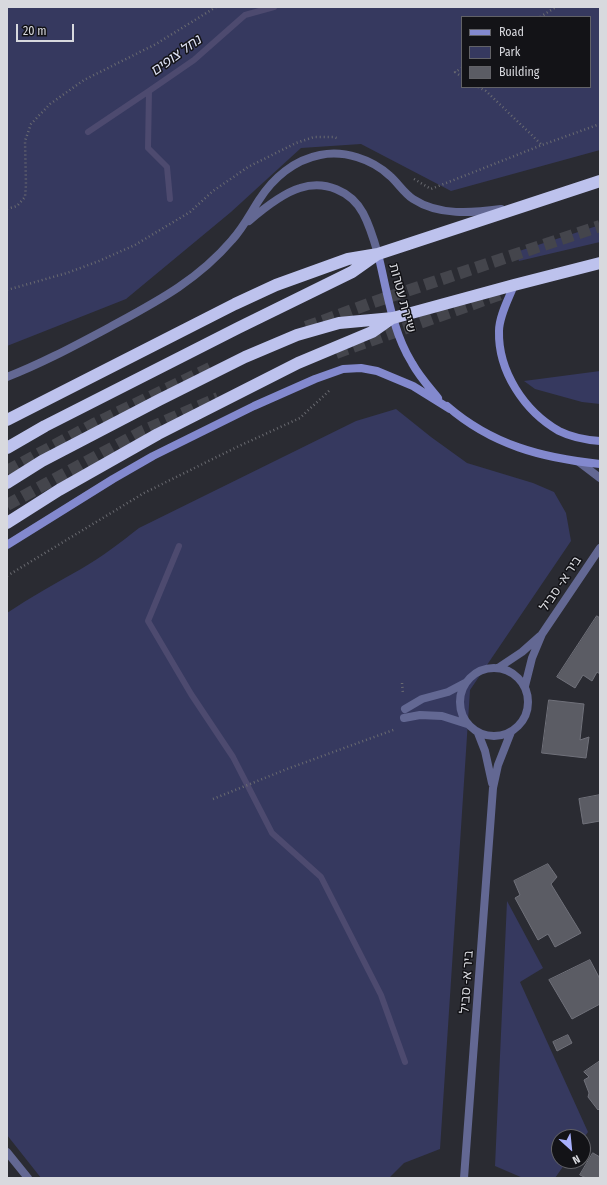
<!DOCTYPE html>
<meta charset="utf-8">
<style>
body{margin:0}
#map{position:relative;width:607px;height:1185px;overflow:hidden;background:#2a2b32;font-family:"Fira Sans Condensed",sans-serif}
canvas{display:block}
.frame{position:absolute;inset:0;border:8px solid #d8d9de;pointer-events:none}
.legend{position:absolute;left:461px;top:16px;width:130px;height:72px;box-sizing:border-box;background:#131317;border:1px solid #626267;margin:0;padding:5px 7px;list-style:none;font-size:12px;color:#d8d9de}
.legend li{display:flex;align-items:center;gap:8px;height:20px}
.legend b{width:20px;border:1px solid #626267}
.north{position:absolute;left:551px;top:1129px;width:40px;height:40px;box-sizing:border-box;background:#131317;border:1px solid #626267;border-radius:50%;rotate:153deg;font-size:11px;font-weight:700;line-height:16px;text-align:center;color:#d8d9de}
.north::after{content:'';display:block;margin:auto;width:14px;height:18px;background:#a8b0fc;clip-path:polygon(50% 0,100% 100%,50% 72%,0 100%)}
.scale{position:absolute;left:16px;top:24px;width:58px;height:18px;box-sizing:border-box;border:2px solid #d8d9de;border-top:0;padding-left:5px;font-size:12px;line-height:14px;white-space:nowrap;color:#d8d9de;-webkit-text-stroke:3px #131317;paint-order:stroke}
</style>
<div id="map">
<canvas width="607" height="1185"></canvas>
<div class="frame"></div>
<ul class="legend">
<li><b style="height:5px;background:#8389ce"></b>Road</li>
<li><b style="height:11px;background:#36395f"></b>Park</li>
<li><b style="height:11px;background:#5b5c64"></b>Building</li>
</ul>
<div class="north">N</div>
<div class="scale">20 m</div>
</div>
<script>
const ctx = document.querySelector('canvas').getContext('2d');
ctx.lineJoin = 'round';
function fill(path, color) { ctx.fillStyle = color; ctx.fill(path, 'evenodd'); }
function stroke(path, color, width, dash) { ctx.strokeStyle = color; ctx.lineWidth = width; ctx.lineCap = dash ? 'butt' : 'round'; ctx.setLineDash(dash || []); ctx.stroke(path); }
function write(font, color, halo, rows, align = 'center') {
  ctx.font = font + ' "Fira Sans Condensed","Noto Sans Hebrew",sans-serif'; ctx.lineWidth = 3; ctx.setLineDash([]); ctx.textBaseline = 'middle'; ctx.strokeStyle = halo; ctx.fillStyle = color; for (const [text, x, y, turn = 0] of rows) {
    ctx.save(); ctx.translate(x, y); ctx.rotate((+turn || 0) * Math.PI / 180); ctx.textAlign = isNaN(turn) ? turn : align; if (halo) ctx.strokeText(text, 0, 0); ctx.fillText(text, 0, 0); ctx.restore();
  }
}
fill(new Path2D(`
 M7 7H600V150L451 191 361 144 301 148 231 212 126 299 7 346ZM462 17H590V87H462Z
 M600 225V242L519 261 516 252Z
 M600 371V404L582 402 535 389 524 381Z
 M396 409 431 437 467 463 533 483 554 492 566 513 571 541 470 690 440 1149 404 1163 389 1178H41L7 1135V613C31 597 56 583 81 569 102 557 121 542 139 528L356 421Z
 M507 901 543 968 520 982 588 1132 583 1139V1137H559V1161H567L555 1178H523L495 1166Z`), '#36395f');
stroke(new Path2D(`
 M88 132 149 91
 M170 199 167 167 148 148 149 91 194 60 245 15 274 7
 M179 546 148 621 191 694 233 757 272 833 321 877 381 995 405 1062`), '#4d4a6f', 6);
const building = new Path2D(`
 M597 616 600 618V674L597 672 592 681 583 675 575 688 557 677Z
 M549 700 584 704 580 740 589 737 586 758 542 753Z
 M600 795V821L583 824 579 799Z
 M548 864 557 877 551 884 581 933 555 947 548 934 538 940 515 898 520 895 514 881Z
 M590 960 600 979V1004L572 1019 549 980Z
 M568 1035 572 1043 557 1051 553 1042Z
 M600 1061V1108L598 1110 588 1097 589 1093 584 1080 589 1077 584 1072Z
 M593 1153 600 1157V1178H586L580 1175Z`);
fill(building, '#5b5c64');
stroke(building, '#70717a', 1);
stroke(new Path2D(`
 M306 327 371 303 600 226
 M336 353 501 294
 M7 471 94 424 210 368
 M7 505 143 431 218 398`), '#44454c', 12, [12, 6]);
stroke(new Path2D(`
 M540 17 556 7
 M462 68 455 72 462 77
 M478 87 486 91 542 145
 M414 179 431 189 542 145 600 124
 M7 209 17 206 25 197 26 185 25 141 31 124 50 104 84 80 156 44 216 7
 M7 290 67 273 99 261 135 245 190 212 213 191 248 167 296 143 314 137H334L339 139
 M7 576 144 493 237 447 300 418 331 389
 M402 683 403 694
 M213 799 287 769 396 729`), '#6a6b71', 2.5, [1, 3]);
stroke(new Path2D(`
 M249 221C263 209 283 193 300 188 325 180 351 191 363 213 370 226 374 240 378 254
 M7 377C43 363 76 345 110 327 156 302 197 281 232 240 243 228 250 214 259 200 273 178 294 160 320 155 344 150 372 159 390 176 398 183 404 193 413 199 439 216 472 213 501 209`), '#636893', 8);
stroke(new Path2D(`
 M579 462 600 478
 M460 702a34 34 0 1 1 68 0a34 34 0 1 1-68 0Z
 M498 668 522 652 540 636
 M525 686 532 658 542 634 600 548
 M405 709 422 699 448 692 465 683
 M404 718 420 715 442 716 467 724
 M478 733 485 751 492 783
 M7 1152 28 1178
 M464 1178 493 788 498 765 511 732`), '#636893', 8);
stroke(new Path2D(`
 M378 254C387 290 392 331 412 363 419 376 429 387 438 398
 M514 285C509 298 499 316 499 331 498 371 524 411 559 431 571 437 586 440 600 441
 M447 406C492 445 542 458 600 464
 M7 545 113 479 153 456 254 406 315 379 343 369 361 368 377 371 413 386 450 409`), '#8389ce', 8);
stroke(new Path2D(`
 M7 420 235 304 276 285 348 259 378 254 600 181
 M7 448 45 426 238 328 352 272 376 255
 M7 483 42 461 159 400 245 357 297 335 339 323 393 318 514 285 600 263
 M7 523 59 490 158 434 298 363 372 332 392 318`), '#bdc2ed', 12);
write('13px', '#d8d9de', '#131317', [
 ["שיירת עטרות",402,298,75],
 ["ביר א- סביל",561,584,-56],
 ["ביר א- סביל",467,982,-86]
]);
write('italic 14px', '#dee1f3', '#131317', [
 ["נחל צופים",176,56,-36]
]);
</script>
